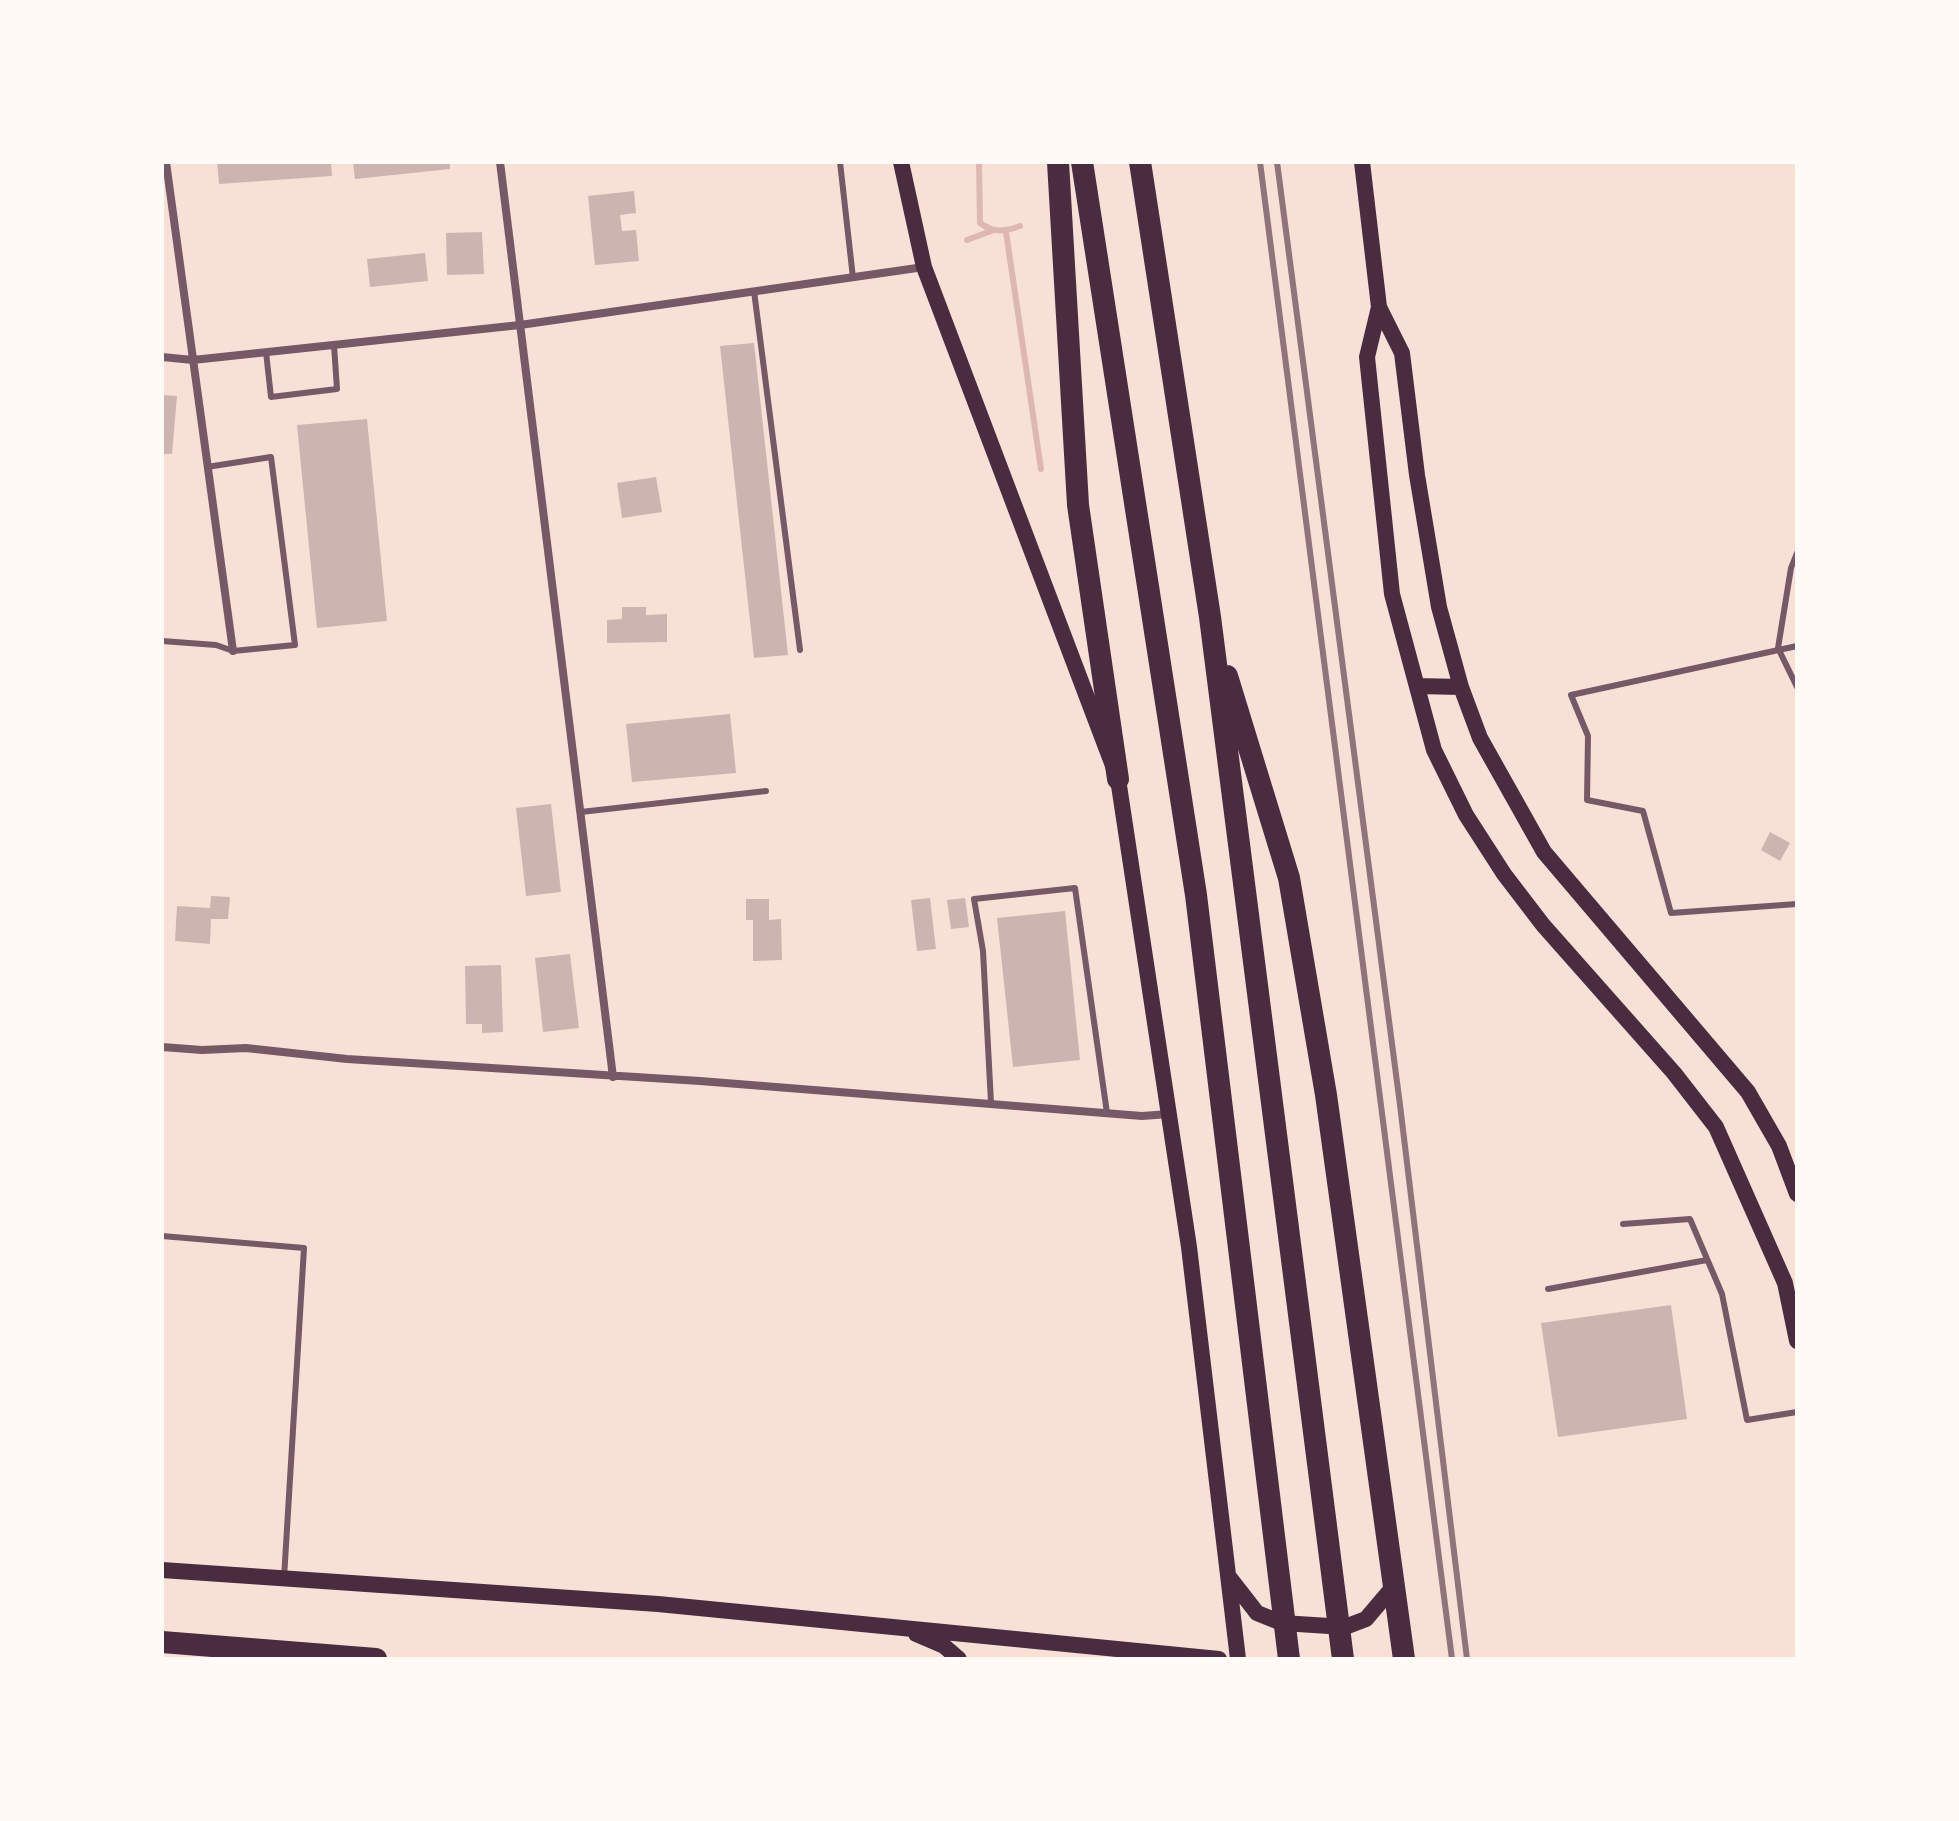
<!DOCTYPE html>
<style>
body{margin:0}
#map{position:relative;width:1959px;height:1821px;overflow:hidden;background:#f7e1d7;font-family:"Times New Roman",serif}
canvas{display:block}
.frame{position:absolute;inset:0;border:164px solid #fffaf5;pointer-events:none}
</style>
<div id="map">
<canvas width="1959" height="1821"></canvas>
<div class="frame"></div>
</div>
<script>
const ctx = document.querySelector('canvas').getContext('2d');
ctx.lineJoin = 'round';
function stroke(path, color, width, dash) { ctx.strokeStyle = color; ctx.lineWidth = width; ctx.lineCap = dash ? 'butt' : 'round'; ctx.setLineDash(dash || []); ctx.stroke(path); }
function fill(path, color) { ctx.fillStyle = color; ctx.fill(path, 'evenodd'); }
stroke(new Path2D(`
 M979 162 980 223C994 233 1004 232 1020 226
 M1006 232 1041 469
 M967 240 991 231`), '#dcb8b0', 6);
fill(new Path2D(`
 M217 162H331L332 176 219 184Z
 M353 162H450V169L355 179Z
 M634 191 636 213 620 215 622 231 636 230 639 261 595 265 588 196Z
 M482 232 484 274 447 275 446 233Z
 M425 253 428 281 370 287 367 259Z
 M754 343 788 655 754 658 720 346Z
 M162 395 177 396 172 454H162Z
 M367 419 387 621 317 628 297 425Z
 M656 477 662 512 622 518 617 483Z
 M622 607H646V615L667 614V642L607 643V620L622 619Z
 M730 714 736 773 632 782 626 724Z
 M551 804 561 892 526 896 516 808Z
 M1770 832 1790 843 1780 861 1761 850Z
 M211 896 230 897 228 919H211L210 944 175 941 177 906 210 908Z
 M930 898 936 949 917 951 911 900Z
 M965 898 969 927 951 929 947 900Z
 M746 899H769V920L781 919 782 960 753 961V920H746Z
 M1065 911 1080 1060 1013 1067 997 918Z
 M570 954 579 1028 543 1032 535 958Z
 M501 965 503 1032 482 1033V1024H466L465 966Z
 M1671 1305 1687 1419 1558 1437 1541 1323Z`), '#ccb4b1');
stroke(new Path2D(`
 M840 162 853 278
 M754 291 800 650
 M266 352 271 397 337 389 334 345
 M1797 553 1791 568 1778 648 1797 687
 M162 641 216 645 233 651 295 645 271 457 207 467
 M1797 646 1571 695 1588 736 1587 800 1643 811 1671 913 1797 904
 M581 812 766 791
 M991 1103 983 951 974 899 1075 888 1107 1113
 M1623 1224 1690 1219 1722 1294 1747 1420 1797 1412
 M162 1236 304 1248 284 1578
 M1548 1289 1707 1260`), '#755966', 6);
stroke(new Path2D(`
 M166 162 233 651
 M500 162 613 1077
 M162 357 193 360 520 325 924 267
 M162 1047 202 1050 246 1048 347 1059 700 1081 1142 1116 1169 1114`), '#755966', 8);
stroke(new Path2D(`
 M901 162 924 267 1118 779 1189 1247 1238 1659
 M1362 162 1379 307 1402 353 1417 475 1439 607 1461 687 1480 738 1544 852 1748 1092 1779 1146 1797 1194
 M1379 307 1367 357 1392 594 1434 750 1466 815 1504 874 1543 925 1674 1073 1716 1127 1785 1283 1797 1341
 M1417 686 1461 687
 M162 1570 658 1604 1219 1659
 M1229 1577 1257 1613 1282 1623 1345 1627 1366 1619 1394 1586
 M916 1634 944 1646 959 1659`), '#4a2c40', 16);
stroke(new Path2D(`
 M1058 162 1078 505 1118 779
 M1082 162 1196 895 1289 1659
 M1140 162 1210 617 1343 1659
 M1227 676 1289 878 1326 1095 1404 1659
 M162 1642 376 1659`), '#4a2c40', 22);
stroke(new Path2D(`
 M1260 162 1452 1659
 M1277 162 1400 1105 1467 1659`), '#8f747c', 6);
</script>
